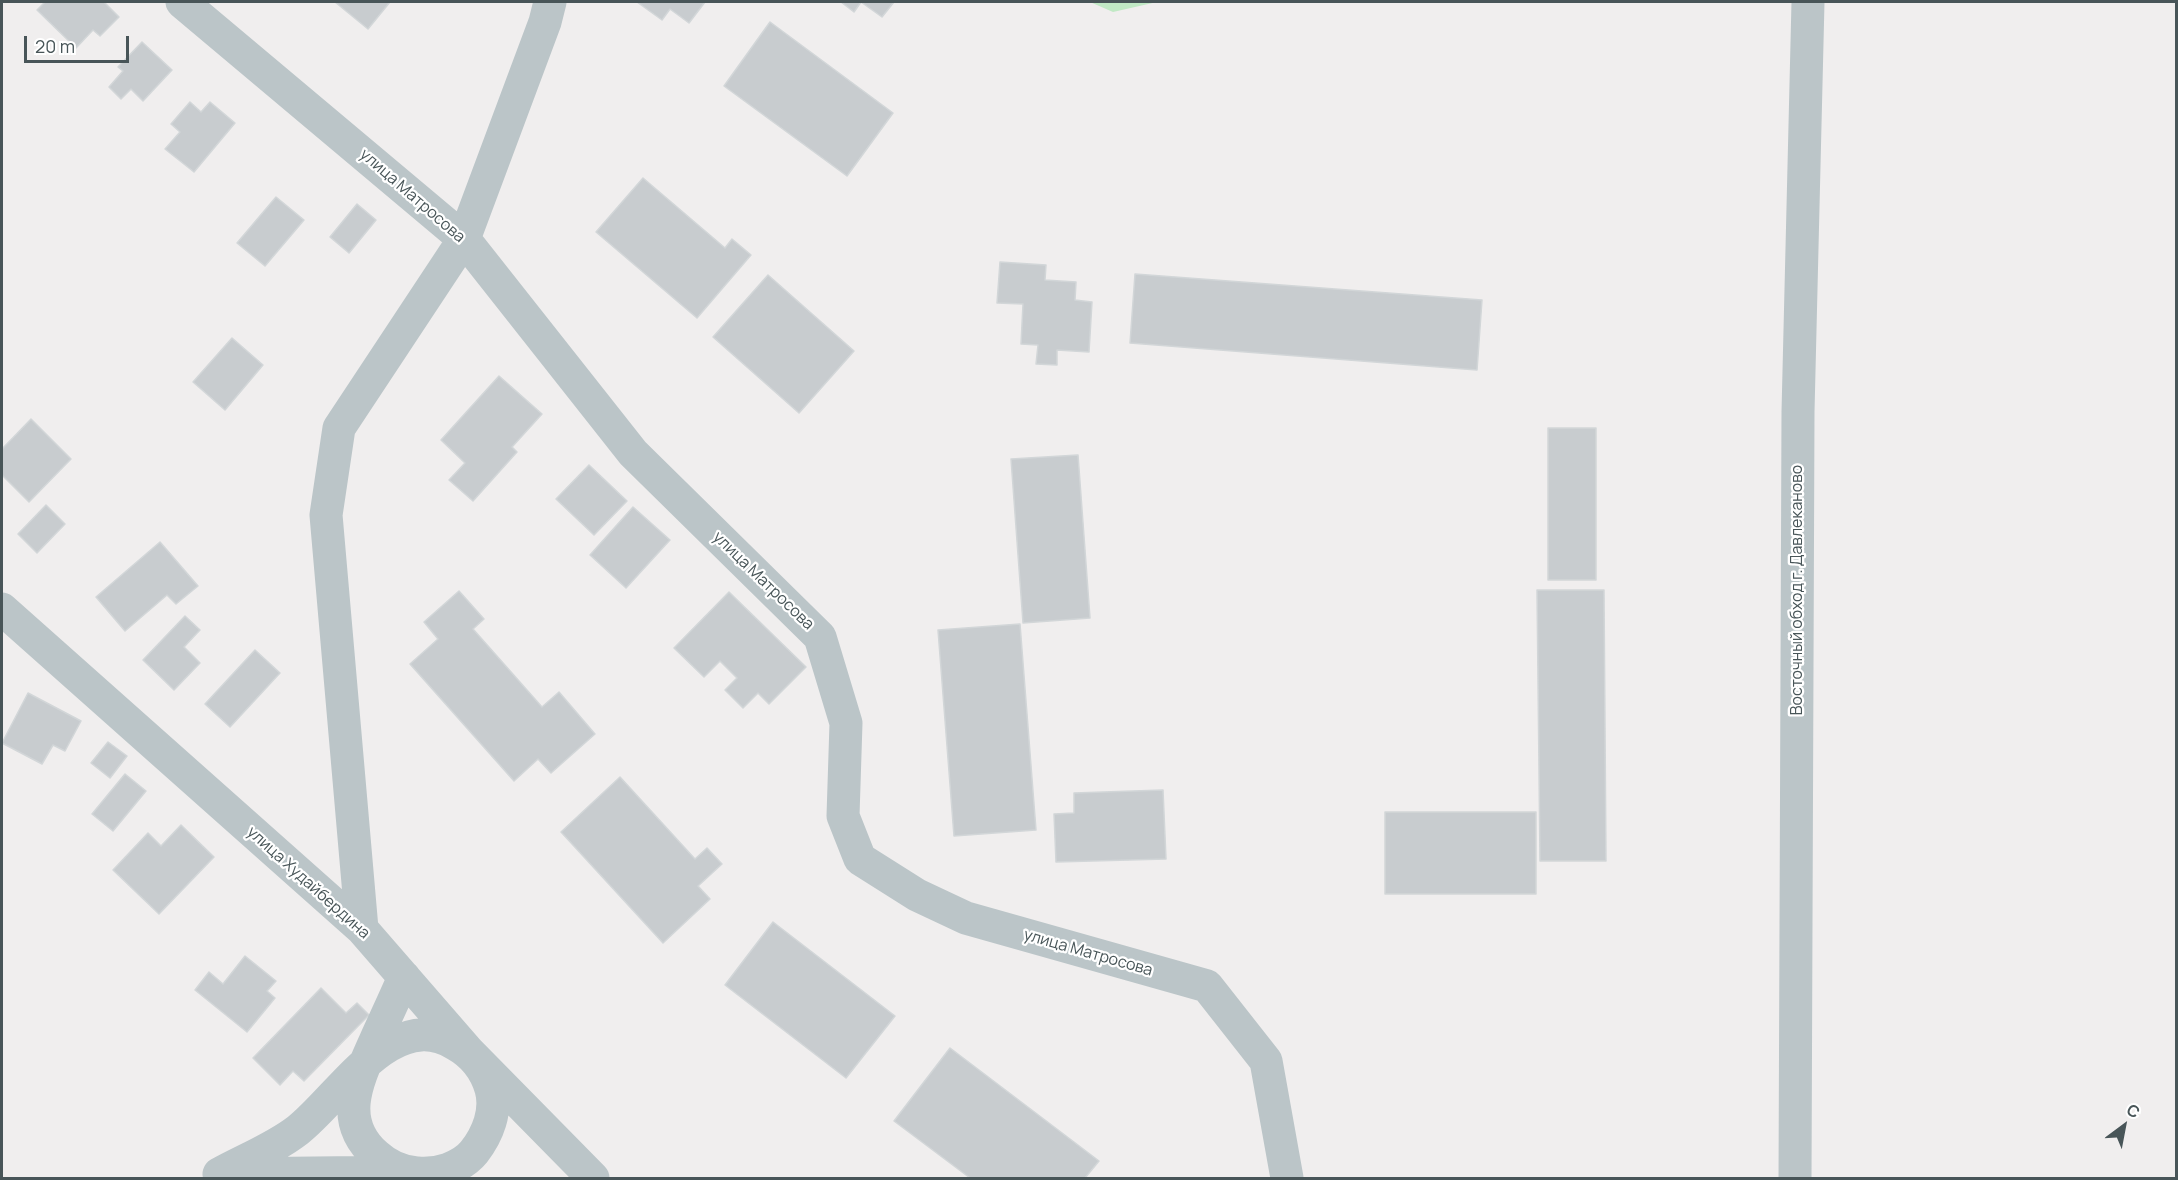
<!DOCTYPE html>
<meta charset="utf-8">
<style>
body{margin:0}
#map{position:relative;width:2178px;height:1180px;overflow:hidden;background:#f0eeee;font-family:Manrope,sans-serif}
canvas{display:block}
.frame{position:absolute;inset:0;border:3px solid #485558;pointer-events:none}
.north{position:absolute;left:2094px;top:1096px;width:60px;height:60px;-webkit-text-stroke:4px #fff;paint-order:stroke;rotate:32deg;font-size:16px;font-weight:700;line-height:24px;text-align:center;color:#485558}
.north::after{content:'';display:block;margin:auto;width:21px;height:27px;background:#485558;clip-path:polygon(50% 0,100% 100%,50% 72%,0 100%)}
.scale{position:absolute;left:24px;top:36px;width:105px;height:27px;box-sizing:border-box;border:3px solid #485558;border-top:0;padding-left:8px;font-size:18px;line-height:21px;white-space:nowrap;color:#485558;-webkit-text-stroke:4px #fff;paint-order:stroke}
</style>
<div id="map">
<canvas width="2178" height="1180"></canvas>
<div class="frame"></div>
<div class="north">С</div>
<div class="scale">20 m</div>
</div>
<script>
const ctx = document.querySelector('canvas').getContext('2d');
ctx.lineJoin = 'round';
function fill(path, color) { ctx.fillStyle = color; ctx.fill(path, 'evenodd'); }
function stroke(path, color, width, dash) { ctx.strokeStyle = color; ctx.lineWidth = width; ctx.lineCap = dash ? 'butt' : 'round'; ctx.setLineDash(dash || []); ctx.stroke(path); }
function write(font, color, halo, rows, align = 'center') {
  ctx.font = font + ' Manrope,sans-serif'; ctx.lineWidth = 4.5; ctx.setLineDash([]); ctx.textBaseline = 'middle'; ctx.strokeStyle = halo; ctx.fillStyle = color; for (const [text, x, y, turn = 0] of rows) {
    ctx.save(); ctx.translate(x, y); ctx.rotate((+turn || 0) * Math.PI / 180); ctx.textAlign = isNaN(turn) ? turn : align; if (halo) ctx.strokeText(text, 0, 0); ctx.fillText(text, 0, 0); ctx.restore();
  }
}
fill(new Path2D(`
 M1090 2H1157L1113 12Z`), '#c1e9c5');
const building = new Path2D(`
 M45 2H104L119 17 100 36 93 30 76 48 37 10Z
 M335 2H390L368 29Z
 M637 2H705L689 23 670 9 662 20Z
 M841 2H894L882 17 861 2 854 12Z
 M770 22 893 113 847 176 724 86Z
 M142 42 172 70 143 101 131 89 121 99 109 87 123 71 118 67Z
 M190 102 201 112 210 102 235 123 194 172 165 149 180 132 171 124Z
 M643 178 725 248 732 239 751 255 697 318 596 232Z
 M276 197 304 220 265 266 237 243Z
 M357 204 376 220 349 253 330 237Z
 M1000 262 1046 265 1045 280 1076 282 1075 300 1092 302 1089 352 1057 350V365L1036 364 1038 345 1021 344 1023 304 997 303Z
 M1135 274 1482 300 1477 370 1130 343Z
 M768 275 854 351 799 413 713 337Z
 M232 338 263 365 225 410 193 382Z
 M499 376 542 414 512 447 517 452 473 501 449 480 465 463 441 440Z
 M31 419 71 459 29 502 2 475V449Z
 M1548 428H1596V580H1548Z
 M1078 455 1090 618 1023 623 1011 459Z
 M589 465 627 501 594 535 556 499Z
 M46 505 65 524 37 553 18 534Z
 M633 507 670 540 626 588 590 555Z
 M160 542 198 586 176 604 167 595 125 631 96 597Z
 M1537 590H1604L1606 861H1540Z
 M459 591 484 619 473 629 542 707 559 692 595 734 551 773 538 759 514 781 410 664 438 639 424 622Z
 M729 592 806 667 769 704 758 693 743 708 725 690 737 678 720 661 704 677 674 648Z
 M185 616 200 630 184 647 200 663 174 690 143 660Z
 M1020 624 1036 830 954 836 938 630Z
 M255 650 280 673 230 727 205 704Z
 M28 693 81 721 65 751 53 745 42 764 2 743Z
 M108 742 127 756 110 778 91 763Z
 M125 774 146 791 113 831 92 814Z
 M620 777 695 859 707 848 722 864 698 886 710 899 663 943 561 832Z
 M1163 790 1166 859 1056 862 1054 814 1074 813V793Z
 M1385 812H1536V894H1385Z
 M181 825 214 857 159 914 113 870 148 833 161 846Z
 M773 922 895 1016 846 1078 725 985Z
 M245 956 276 981 267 991 275 998 247 1032 195 990 209 972 223 984Z
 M321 988 346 1013 357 1003 369 1015 304 1081 293 1071 280 1085 253 1058Z
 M950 1048 1099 1161 1085 1178H970L894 1121Z`);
fill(building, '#c8cccf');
stroke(building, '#d2d6d8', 1.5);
stroke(new Path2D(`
 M182 2 464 239 633 453 820 637 846 723 843 816 860 859 917 895 966 918 1207 986 1266 1061 1287 1178
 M2 609 362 929 468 1051 593 1178
 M362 929 326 515 339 428 464 239 545 22 550 2
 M219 1174C244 1160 275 1148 298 1130 341 1096 392 1006 455 1044 473 1054 485 1068 491 1089 497 1111 488 1134 474 1152 461 1168 436 1175 417 1173 401 1172 388 1166 376 1155 336 1120 359 1078 376 1039 385 1019 395 998 404 977
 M223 1174 406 1172
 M1795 1178 1798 412 1808 2`), '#bbc5c8', 33);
write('16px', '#485558', '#fff', [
 ["улица Матросова",412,196,41],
 ["улица Матросова",763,581,44],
 ["Восточный обход г. Давлеканово",1798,590,-90],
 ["улица Худайбердина",308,883,42],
 ["улица Матросова",1088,953,16]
]);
</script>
